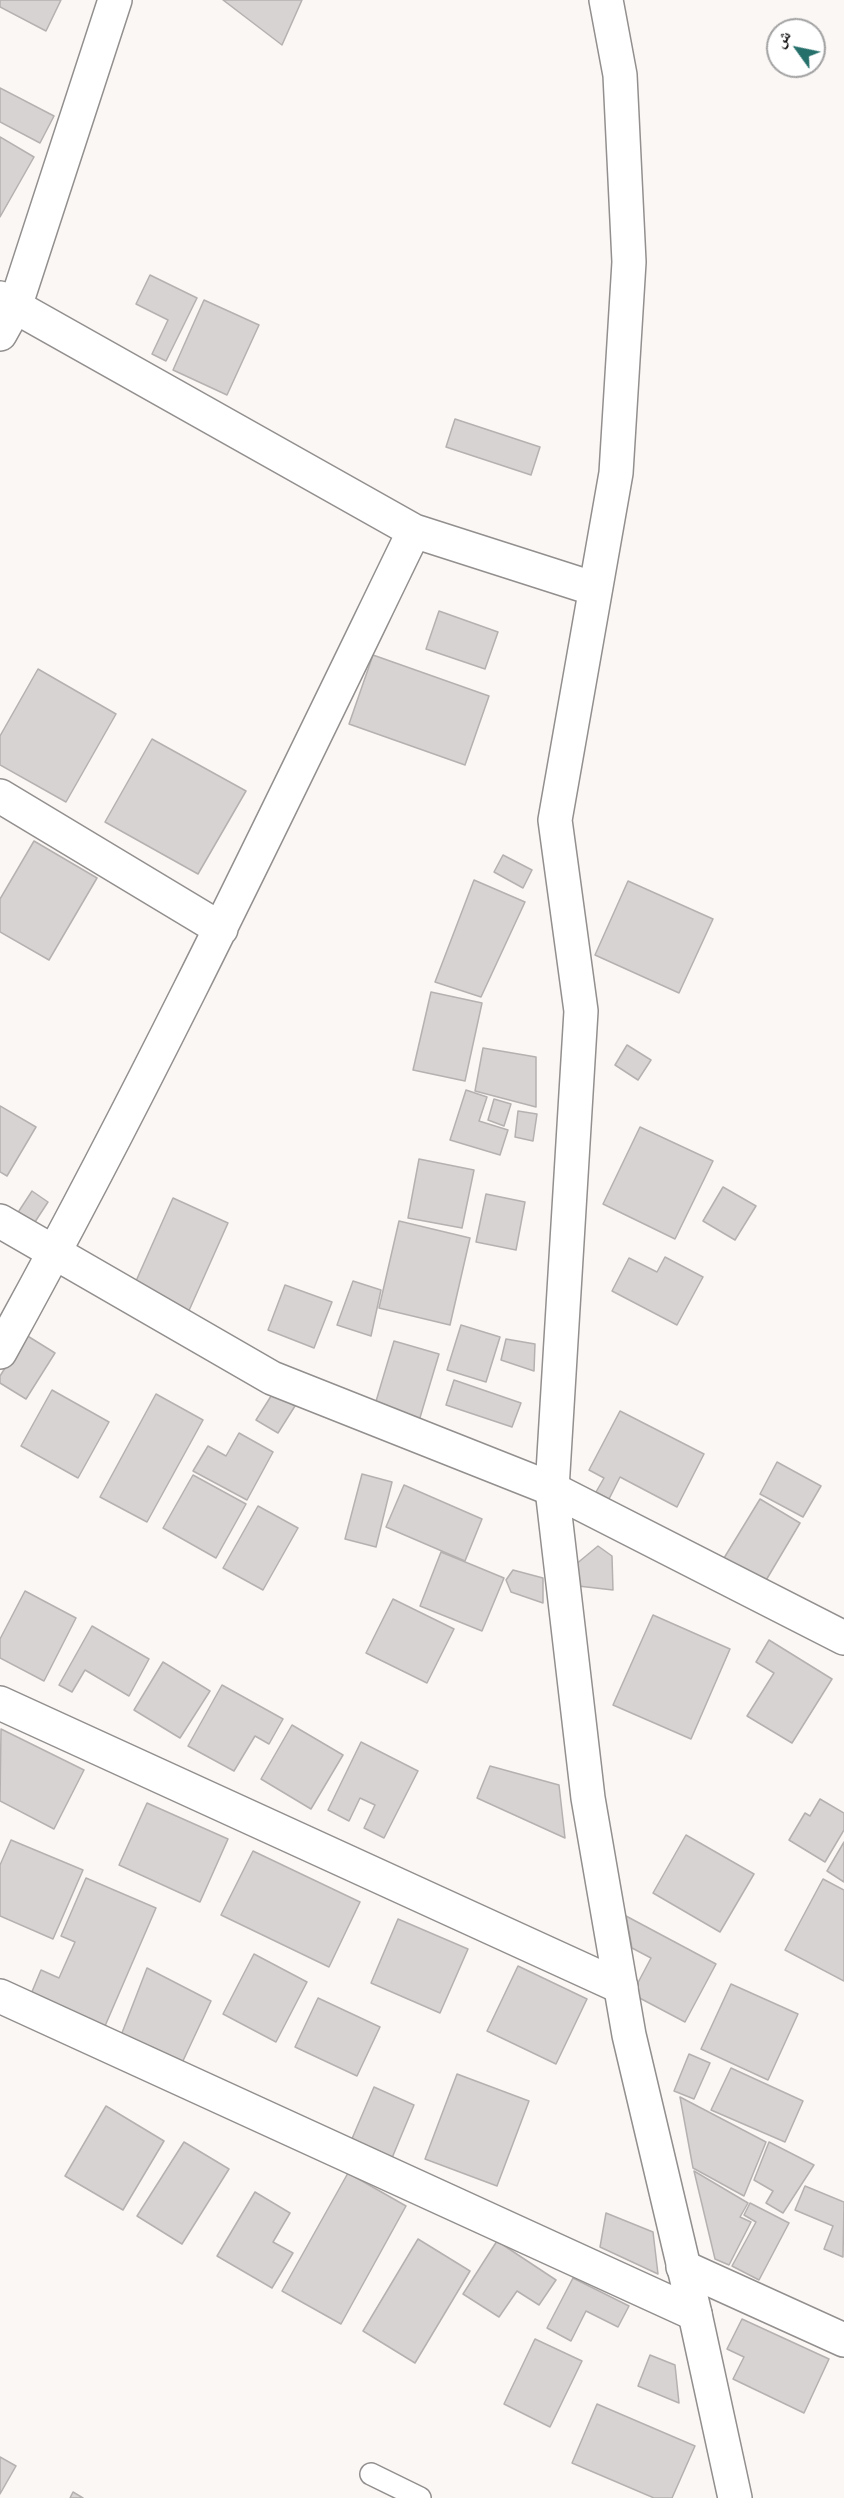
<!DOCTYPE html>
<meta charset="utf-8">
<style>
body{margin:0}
#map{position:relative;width:844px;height:2498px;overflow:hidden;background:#faf7f5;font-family:"Fira Sans","Noto Naskh Arabic",sans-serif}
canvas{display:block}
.north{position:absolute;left:766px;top:18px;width:60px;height:60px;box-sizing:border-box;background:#fff;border:2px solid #a3a2a2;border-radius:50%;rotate:303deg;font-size:16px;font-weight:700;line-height:24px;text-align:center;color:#181616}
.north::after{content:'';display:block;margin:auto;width:21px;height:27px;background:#26706b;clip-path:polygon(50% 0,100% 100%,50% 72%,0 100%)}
</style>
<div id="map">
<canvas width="844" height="2498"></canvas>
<div class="north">ش</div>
</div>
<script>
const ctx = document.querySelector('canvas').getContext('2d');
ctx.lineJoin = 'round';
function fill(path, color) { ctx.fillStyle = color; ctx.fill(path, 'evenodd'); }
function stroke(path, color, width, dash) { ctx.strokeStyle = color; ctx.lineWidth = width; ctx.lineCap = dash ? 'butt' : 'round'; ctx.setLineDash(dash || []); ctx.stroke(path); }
const building = new Path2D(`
 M0 0H61L46 31 0 7Z
 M223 0H302L282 45Z
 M0 88 54 116 40 143 0 122Z
 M0 137 34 157 0 217Z
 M150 275 197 298 166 361 152 354 168 320 136 304Z
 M204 300 259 325 227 395 173 370Z
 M455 419 540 447 531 475 446 447Z
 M439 611 498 632 485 669 426 649Z
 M373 655 489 696 465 765 349 724Z
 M38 669 116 714 66 802 0 765V736Z
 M152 739 246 791 198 874 105 822Z
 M34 841 97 878 49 960 0 932V899Z
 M503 855 532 870 523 888 494 872Z
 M474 880 525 902 481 997 435 982Z
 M628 881 713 919 679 993 595 955Z
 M431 992 482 1003 465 1081 413 1070Z
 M627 1045 651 1060 638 1080 615 1065Z
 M483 1048 536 1057V1107L475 1091Z
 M466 1090 487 1097 479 1121 508 1130 500 1155 450 1140Z
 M494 1099 511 1104 504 1126 488 1120Z
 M0 1106 36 1127 7 1176 0 1172Z
 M518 1111 537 1114 533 1141 515 1137Z
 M640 1127 713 1161 675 1239 603 1204Z
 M419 1159 474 1170 462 1228 408 1218Z
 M723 1187 756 1206 735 1240 703 1221Z
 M32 1191 48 1202 33 1225 17 1214Z
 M486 1194 525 1202 516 1250 476 1242Z
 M173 1198 228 1223 187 1315 132 1290Z
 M399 1221 470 1238 450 1325 379 1308Z
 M665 1257 703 1277 677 1325 612 1291 629 1258 657 1272Z
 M353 1281 381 1290 371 1336 337 1325Z
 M285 1285 332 1302 314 1348 268 1330Z
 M461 1325 500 1337 486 1382 447 1370Z
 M26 1335 55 1353 26 1399 0 1383V1376Z
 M506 1339 535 1344 534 1371 501 1360Z
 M394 1341 439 1354 419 1421 374 1408Z
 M454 1380 521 1403 512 1427 446 1405Z
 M52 1390 109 1422 78 1478 21 1446Z
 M273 1393 295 1406 278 1433 256 1420Z
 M156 1394 203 1420 147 1522 100 1497Z
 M620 1411 704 1454 677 1507 620 1477 609 1499 596 1492 604 1478 589 1470Z
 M239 1433 273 1452 247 1500 193 1471 208 1446 226 1456Z
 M777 1462 821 1486 803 1517 760 1494Z
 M362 1474 392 1482 376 1547 345 1539Z
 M193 1475 246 1504 216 1558 163 1528Z
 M404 1485 482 1519 465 1561 386 1527Z
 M760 1499 800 1523 762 1587 721 1563Z
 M258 1506 298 1528 263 1590 223 1568Z
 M598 1546 612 1556 613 1590 578 1586 575 1565Z
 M441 1552 504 1578 482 1631 420 1606Z
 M513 1570 543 1578V1603L511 1592 506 1580Z
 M25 1591 76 1618 44 1681 0 1658V1639Z
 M393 1599 454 1629 427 1683 366 1653Z
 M653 1615 730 1649 691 1739 613 1705Z
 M92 1626 149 1659 129 1696 85 1670 72 1692 59 1685Z
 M769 1640 832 1679 792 1743 747 1716 774 1673 756 1662Z
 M163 1662 210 1691 180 1738 134 1710Z
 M222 1685 283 1719 269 1744 255 1736 234 1771 188 1746Z
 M292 1725 343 1755 311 1809 261 1779Z
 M1 1729 84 1770 54 1829 0 1801Z
 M361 1742 418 1771 384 1838 364 1828 375 1805 360 1798 349 1821 328 1810Z
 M490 1766 559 1785 565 1838 477 1798Z
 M820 1799 844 1813V1830L825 1862 789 1840 805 1813 810 1816Z
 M147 1803 228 1839 200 1902 119 1865Z
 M686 1835 754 1874 720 1932 653 1893Z
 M11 1840 83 1870 53 1939 0 1916V1865Z
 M844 1842V1882L827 1871Z
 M253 1851 360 1902 329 1967 221 1915Z
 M86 1878 156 1908 105 2026 31 1994 41 1970 59 1978 75 1942 61 1936Z
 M823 1879 844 1890V1981L785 1950Z
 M626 1916 716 1964 685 2022 632 1994 651 1958 632 1948Z
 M398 1919 468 1949 440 2013 371 1983Z
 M254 1954 307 1982 276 2042 223 2014Z
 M518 1966 587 1999 556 2064 487 2031Z
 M147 1968 211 2001 182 2063 120 2038Z
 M731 1984 798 2014 768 2080 701 2049Z
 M318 1998 380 2027 357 2076 295 2047Z
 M689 2054 710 2063 694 2099 674 2091Z
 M731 2068 803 2101 785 2142 711 2110Z
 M457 2074 529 2101 497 2186 425 2159Z
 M374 2087 414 2105 392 2158 351 2141Z
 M680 2097 766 2142 744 2196 693 2168Z
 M106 2106 164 2141 123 2210 65 2176Z
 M184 2142 229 2169 182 2244 137 2216Z
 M769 2142 814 2165 783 2213 766 2203 773 2191 754 2180Z
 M694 2171 748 2203 740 2217 751 2222 729 2265 715 2259Z
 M348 2173 406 2206 341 2324 282 2291Z
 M805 2186 844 2202 843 2257 824 2249 833 2226 795 2210Z
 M255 2192 290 2213 273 2242 293 2253 272 2288 217 2256Z
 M750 2203 789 2223 759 2280 732 2266 756 2222 744 2215Z
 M606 2213 653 2232 658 2274 600 2247Z
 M418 2239 470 2271 415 2363 363 2331Z
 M497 2241 556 2280 539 2305 517 2291 499 2317 463 2294Z
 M573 2278 629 2306 618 2327 586 2311 571 2341 547 2328Z
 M742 2319 829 2359 804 2413 733 2379 744 2357 727 2349Z
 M535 2339 582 2361 550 2427 504 2404Z
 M650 2355 675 2365 679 2403 638 2386Z
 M597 2404 695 2446 672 2498H654L572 2463Z
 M0 2457 16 2466 0 2494Z
 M73 2492 83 2498H70Z`);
fill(building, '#d7d3d2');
stroke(building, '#b5b1b0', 1.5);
const lane = new Path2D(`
 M371 2474 420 2498`);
const street = new Path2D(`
 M0 298 414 531 595 589
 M0 334 15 307 115 0
 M0 796 221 929
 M0 1221 272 1378 552 1489 844 1638
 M0 1352C148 1084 280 807 414 531
 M0 1703 621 1987
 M0 1996 695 2314
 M683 2267 844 2340`);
const secondary = new Path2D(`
 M606 0 620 75 629 262 616 473 555 820 581 1011 552 1489 588 1798 629 2035 695 2314 735 2498`);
stroke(lane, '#928f8e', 24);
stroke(street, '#928f8e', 36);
stroke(secondary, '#928f8e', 36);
stroke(lane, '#fff', 21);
stroke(street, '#fff', 33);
stroke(secondary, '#fff', 33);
</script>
